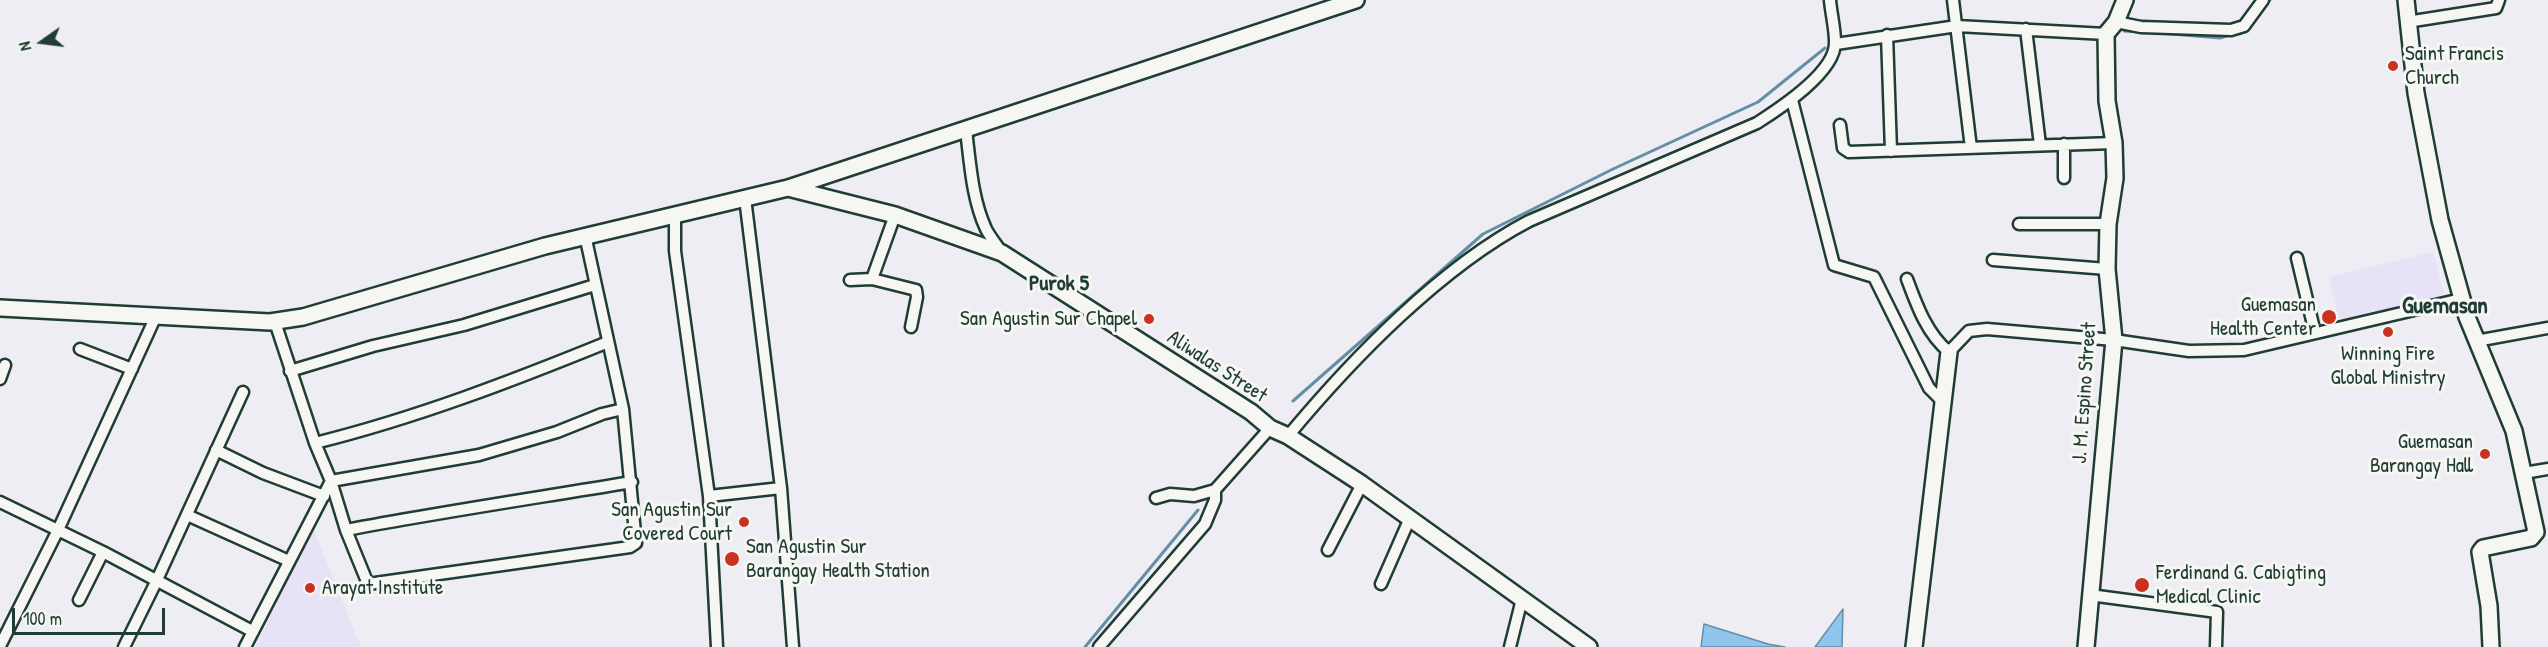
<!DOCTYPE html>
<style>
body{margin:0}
#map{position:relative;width:2548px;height:647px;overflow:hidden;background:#efedf4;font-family:"Patrick Hand",sans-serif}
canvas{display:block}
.north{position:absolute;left:12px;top:12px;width:60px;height:60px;-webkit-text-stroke:4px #f6f6f2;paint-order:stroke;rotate:256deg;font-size:16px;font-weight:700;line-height:24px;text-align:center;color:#1f3d34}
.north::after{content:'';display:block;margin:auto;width:21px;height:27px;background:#1f3d34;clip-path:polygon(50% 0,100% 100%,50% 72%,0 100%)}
.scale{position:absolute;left:12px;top:608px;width:153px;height:27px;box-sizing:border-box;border:3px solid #1f3d34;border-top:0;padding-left:8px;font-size:18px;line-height:21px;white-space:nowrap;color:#1f3d34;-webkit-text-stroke:4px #f6f6f2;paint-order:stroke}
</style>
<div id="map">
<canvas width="2548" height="647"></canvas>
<div class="north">N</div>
<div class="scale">100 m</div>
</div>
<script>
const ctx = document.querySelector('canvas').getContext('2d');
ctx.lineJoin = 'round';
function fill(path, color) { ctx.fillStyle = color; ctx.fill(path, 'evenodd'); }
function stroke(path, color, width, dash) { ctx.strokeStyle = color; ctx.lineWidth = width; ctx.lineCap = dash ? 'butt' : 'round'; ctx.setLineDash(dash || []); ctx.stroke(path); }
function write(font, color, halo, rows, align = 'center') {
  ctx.font = font + ' "Patrick Hand",sans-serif'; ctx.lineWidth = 6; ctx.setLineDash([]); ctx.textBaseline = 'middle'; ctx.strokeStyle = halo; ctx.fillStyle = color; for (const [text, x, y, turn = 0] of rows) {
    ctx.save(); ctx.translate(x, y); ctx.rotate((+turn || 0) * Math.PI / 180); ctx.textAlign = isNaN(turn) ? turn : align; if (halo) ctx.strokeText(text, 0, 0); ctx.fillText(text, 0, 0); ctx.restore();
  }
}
fill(new Path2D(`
 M2433 252 2445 298 2340 324 2329 277Z
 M313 528 361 647H255Z`), '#e7e2f6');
const water = new Path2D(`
 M1843 609 1842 647H1815Z
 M1704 624 1768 644 1785 647H1701Z`);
fill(water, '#90c5ee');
stroke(water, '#638fa4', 1.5);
stroke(new Path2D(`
 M2264 7 2270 0
 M2124 31 2140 32
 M2147 32 2220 38 2233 34
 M1293 401 1483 234 1613 169 1758 102 1825 48
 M1085 647 1198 510`), '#638fa4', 3);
const street = new Path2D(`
 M1953 0 1971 148
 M2116 22 2141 27 2231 30 2244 26 2263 0
 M2407 22 2496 8 2499 0
 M2026 29 2040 145
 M1887 35 1891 151
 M1836 44 1957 26 2106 34
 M1792 100 1834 265 1874 277 1929 388 1942 401
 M1840 125 1843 148 1849 152 2114 143
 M966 130C970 162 972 199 986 229 990 237 997 245 1002 253
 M2064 178V144
 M745 198 781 488 793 647
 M675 214V251L709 496 717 647
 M895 215 872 279 916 290 917 297 911 327
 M2019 224H2108
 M2297 258 2315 333
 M1993 260 2107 269
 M1907 279C1917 306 1927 334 1949 352L1969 331 1987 329 2114 340 2189 351 2244 350 2461 299
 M850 280 872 279
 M275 322 315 443 331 481 346 530 368 584 630 547 636 543 623 409 585 235
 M2476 341 2548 328
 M80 349 132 369
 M290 371 373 346 464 325 595 285
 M0 379 5 365
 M1288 436C1352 359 1441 267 1529 221L1757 123C1779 109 1836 72 1835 42 1835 28 1831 13 1830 0
 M315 443C416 418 512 381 608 342
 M216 450 263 473 324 496
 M2524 473 2548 469
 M709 496 781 488
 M1156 498 1170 494 1194 496 1215 490
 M0 502 103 552 252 631
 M187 515 289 561
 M346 530C441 512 536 498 632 482
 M1328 550 1362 484
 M1381 584 1410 518
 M2090 595 2217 612 2216 647
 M79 600 103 552
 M0 646 58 530 156 316
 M124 647 156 582 243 392
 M245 647 331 481 479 455 557 432 602 414 623 409
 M1099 647 1205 524 1215 500V490L1270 428
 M1510 647 1522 599`);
const secondary = new Path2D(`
 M2406 0 2416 93 2440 220 2467 317 2514 431 2536 532 2531 538 2483 548 2480 552 2489 606 2491 647
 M788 188 895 215 1002 253 1251 412 1270 428 1288 436 1362 484 1589 647
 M0 308 270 322 303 317 545 246 788 188 1356 0
 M1914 647 1949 352
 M2086 647 2114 340 2107 269 2108 224 2115 178 2114 143 2107 101 2106 34 2116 22 2125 0`);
stroke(street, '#1f3d34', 15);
stroke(secondary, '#1f3d34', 20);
stroke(street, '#f6f6f2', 10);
stroke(secondary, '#f6f6f2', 15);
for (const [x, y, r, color] of [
 [2393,66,6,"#c8321e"],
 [2329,317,8,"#c8321e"],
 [1149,319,6,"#c8321e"],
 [2388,332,6,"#c8321e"],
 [2485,454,6,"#c8321e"],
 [744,522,6,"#c8321e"],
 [732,559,8,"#c8321e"],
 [2142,585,8,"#c8321e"],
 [310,588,6,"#c8321e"]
]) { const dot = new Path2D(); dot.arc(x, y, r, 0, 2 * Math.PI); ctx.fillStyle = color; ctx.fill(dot); stroke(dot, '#f6f6f2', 2); }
write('21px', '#1f3d34', '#f6f6f2', [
 ["Saint Francis",2405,54],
 ["Church",2405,78],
 ["Guemasan",2316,305,"right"],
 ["Health Center",2316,329,"right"],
 ["San Agustin Sur Chapel",1137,319,"right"],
 ["Winning Fire",2388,354,"center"],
 ["Global Ministry",2388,378,"center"],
 ["Guemasan",2473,442,"right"],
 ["Barangay Hall",2473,466,"right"],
 ["San Agustin Sur",732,510,"right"],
 ["Covered Court",732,534,"right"],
 ["San Agustin Sur",746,547],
 ["Barangay Health Station",746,571],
 ["Ferdinand G. Cabigting",2156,573],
 ["Medical Clinic",2156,597],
 ["Arayat Institute",322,588]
], 'left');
write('21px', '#1f3d34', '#f6f6f2', [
 ["Aliwalas Street",1217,367,33],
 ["J. M. Espino Street",2085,393,-86]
]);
write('bold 22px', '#1f3d34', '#f6f6f2', [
 ["Purok 5",1059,284]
]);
write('bold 24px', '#1f3d34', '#f6f6f2', [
 ["Guemasan",2445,307]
]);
</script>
